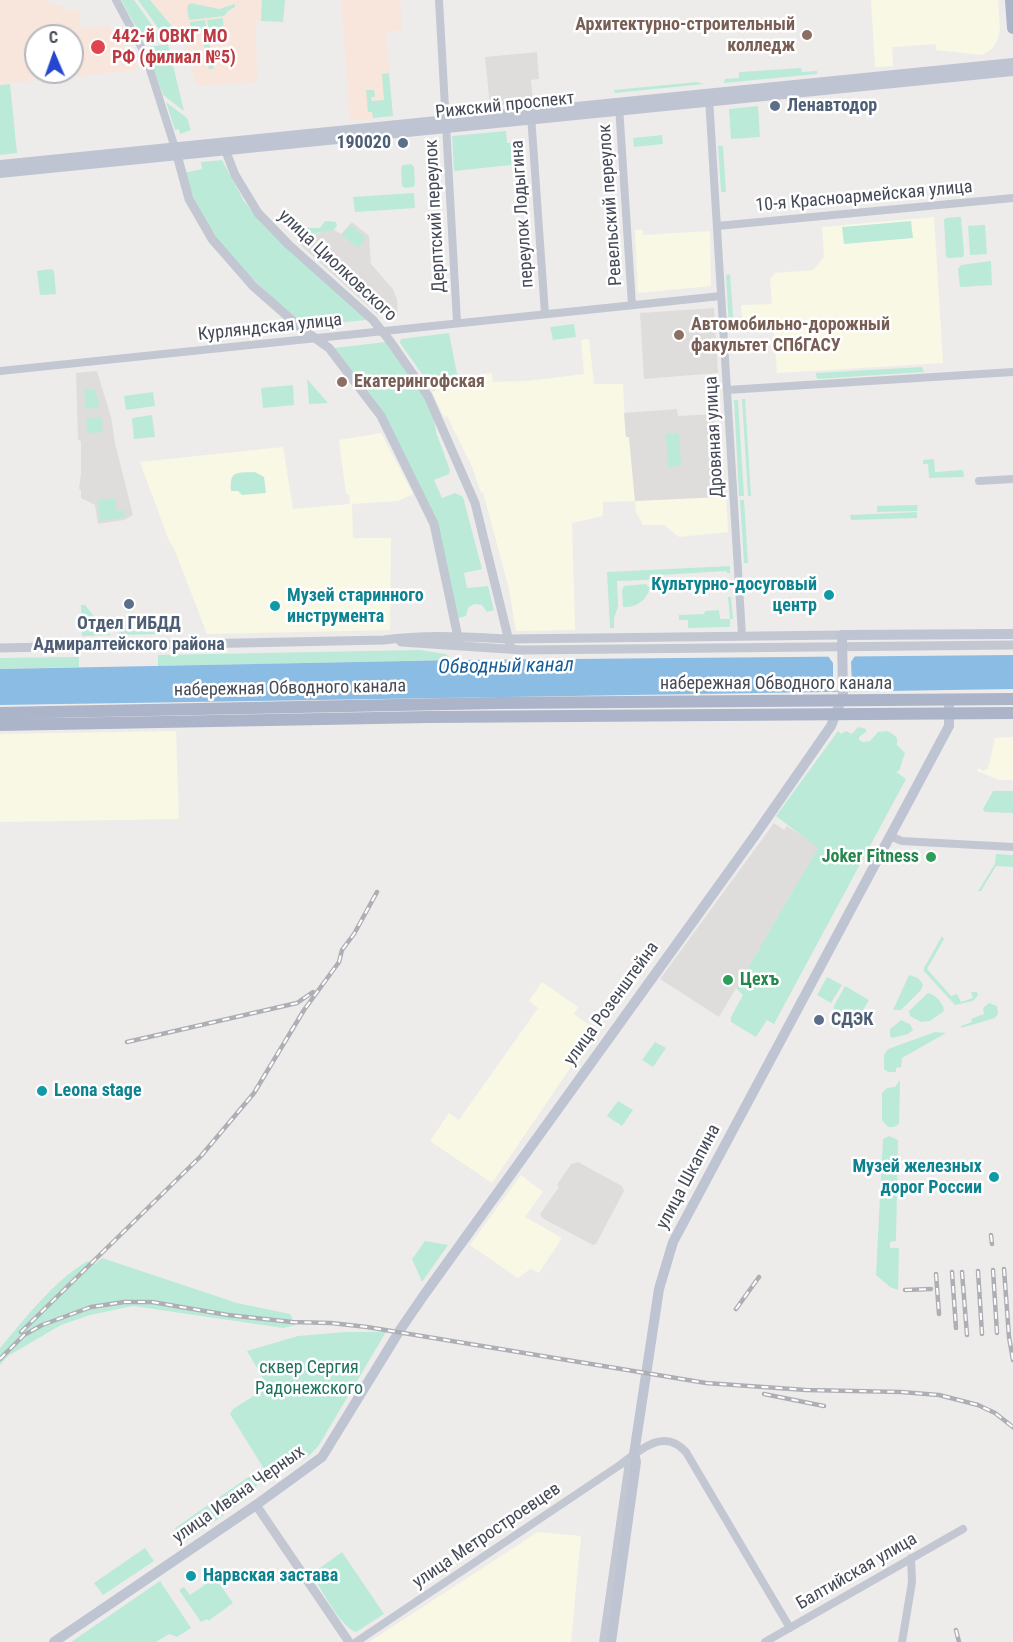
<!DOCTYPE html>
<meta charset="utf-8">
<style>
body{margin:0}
#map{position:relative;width:1013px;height:1642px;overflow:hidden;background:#eeeceb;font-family:"Roboto Condensed",sans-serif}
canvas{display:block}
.north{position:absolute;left:24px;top:24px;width:60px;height:60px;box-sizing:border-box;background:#fff;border:2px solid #b5b7bc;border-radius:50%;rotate:358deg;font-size:16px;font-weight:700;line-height:24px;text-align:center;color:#454a57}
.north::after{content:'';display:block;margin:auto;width:21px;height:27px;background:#2546ce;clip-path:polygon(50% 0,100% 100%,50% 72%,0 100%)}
</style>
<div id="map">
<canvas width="1013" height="1642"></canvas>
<div class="north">С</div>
</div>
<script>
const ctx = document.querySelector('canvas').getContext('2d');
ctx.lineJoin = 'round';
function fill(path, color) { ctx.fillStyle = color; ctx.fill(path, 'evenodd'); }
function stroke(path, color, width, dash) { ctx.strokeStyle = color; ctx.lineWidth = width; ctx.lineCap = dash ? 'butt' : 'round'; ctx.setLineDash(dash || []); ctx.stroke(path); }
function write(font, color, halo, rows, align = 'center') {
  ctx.font = font + ' "Roboto Condensed",sans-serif'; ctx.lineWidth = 5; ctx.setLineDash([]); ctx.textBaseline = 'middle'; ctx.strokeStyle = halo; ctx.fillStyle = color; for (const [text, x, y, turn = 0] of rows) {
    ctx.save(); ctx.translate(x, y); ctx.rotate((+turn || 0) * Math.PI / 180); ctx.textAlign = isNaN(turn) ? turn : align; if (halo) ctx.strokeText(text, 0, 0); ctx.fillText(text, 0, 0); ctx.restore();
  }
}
fill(new Path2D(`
 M871 0H998L1000 29 998 39 992 49 982 55 936 50V44L892 47 893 66 875 67Z
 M934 217 943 363 777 373 774 331 743 332 741 305 772 304 770 279 775 273 813 270 824 257 822 227Z
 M635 230H643V235L710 231 711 286 638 293Z
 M589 339 594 384H623L626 437H629L635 501 603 502V516L572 523 575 630 516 631 509 589 483 492 481 493 473 469 447 416 444 417 432 392 446 383 463 377 492 373 493 382 527 381 584 374 581 340Z
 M381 433 413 494 398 501 352 504 353 538H391L390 630 207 634 174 548 169 541 140 462 283 447 293 509 350 504 349 494H346L339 440Z
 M726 496 728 532 679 537 664 525H643L636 512 635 501Z
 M176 731 179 819 0 822V734Z
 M1013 737V780H999L977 771 979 768 983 771 988 769 995 738Z
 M542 982 578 1007 574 1014 596 1030 492 1183 430 1141 449 1113 459 1120 538 1008 529 1001Z
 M521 1175 543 1192 525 1217 562 1238 539 1273 530 1269 518 1278 470 1245Z
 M538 1532 581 1536 571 1642H369Z`), '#f9f8e4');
fill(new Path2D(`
 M537 52 539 79 531 80 533 102 490 106 485 57Z
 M352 222 369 236 371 264 393 289 397 299 398 316 378 315 299 244 324 230H334L341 234Z
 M714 308 718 373 644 379 640 313Z
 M97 371 111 417 115 443 133 515 124 520 98 524 95 505 81 498V490L79 489 81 473V441L78 440 76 373Z
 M677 409 678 416 714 414 721 497 635 501 629 437H626L624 413Z
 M774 823 784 830 787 826 819 847 719 1017 660 979Z
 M578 1162 622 1186 624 1191 596 1244 593 1245 542 1218 540 1214 559 1187 557 1185 571 1164Z`), '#dfdddc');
fill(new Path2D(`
 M0 0H41L73 11 79 10 81 29 110 26 112 38H123L125 61H135L138 66 136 67 137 70 0 84ZM36 36H72V72H36Z
 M150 0H285L283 22 256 21 257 82 197 86 182 38Z
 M341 0H400L402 30 386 32 393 116 350 121Z`), '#f8e5db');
fill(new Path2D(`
 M121 0H134L162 39 144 41Z
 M138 0H150L180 36 166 39Z
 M262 0H285L283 22 261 21Z
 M190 3 219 9 235 4V7L228 11 224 16 189 20 187 7Z
 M223 18 224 40 211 41 207 20Z
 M205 20 214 69H209L201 32 191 30 190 22Z
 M168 44 184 111 163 95 147 50 149 47Z
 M801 68 802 72 817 71V74L724 83 725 79 739 78V72Z
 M389 73 393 116 373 118 372 112H368L366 90H374L375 97H371L372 101 384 100 382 74Z
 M697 82 704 84 615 93 614 90Z
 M10 84 17 153 0 155V85Z
 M166 102 187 118 191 130 180 134 179 129 175 130Z
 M758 106 760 137 731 139 729 109Z
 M506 131 507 143H511V165L454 171 452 136Z
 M662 135 663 144 634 147 633 138Z
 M718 146H723L726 192H721Z
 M222 160 244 201 261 223 365 316 366 320 306 326C251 279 208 244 184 173L202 169 201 162Z
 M403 165 411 164 414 167 415 185 413 187 405 188 402 186 401 167Z
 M414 193 415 208 355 212 353 197Z
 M961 217 964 254 963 257 948 258 946 256 944 220 946 218Z
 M325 221 336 222 337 225 334 230 319 232 297 244 306 228H320Z
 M911 221 913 238 844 244 842 227Z
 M351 225 366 238 358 248 342 235Z
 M985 225 987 254 970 255 968 226Z
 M991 261 992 285 960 287 958 269 961 265Z
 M51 269 54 271 56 294 40 295 37 271Z
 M730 274 734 328H729L726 275Z
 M574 324 576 337 553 340 550 327Z
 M449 333 458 379 446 383 434 391 400 343 401 339Z
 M386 342 424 396 433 416 437 435 450 470 449 474 434 480 442 498 455 493 463 497 482 569 464 573 467 588 488 586 494 610 487 612 482 605 474 604 468 608 466 616 458 618 442 544 385 415 334 348Z
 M922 367 924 372 817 379 816 373Z
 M307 379 328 403 309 404Z
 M293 385 294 405 263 408 261 388Z
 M95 389 100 407 86 409 84 390Z
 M153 392 155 406 126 410 124 396Z
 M742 399H745L751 496H748Z
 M734 400H738L744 496H739Z
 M152 415 155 437 134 439 132 418Z
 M101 417 103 432 91 433 87 432 86 419Z
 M679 433 681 466 668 467 666 434Z
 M934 459 935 472 963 470 964 477 929 478 928 464H923V460Z
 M255 472 264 477 266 493 242 495 238 491H231C229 470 237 473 255 472Z
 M115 498 117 511 124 510 125 517 100 521 97 501Z
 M740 500H744L748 563H744Z
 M918 505 917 511 877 512V506Z
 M917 512V518L851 520 850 515Z
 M730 566V573H727L726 571 662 575 647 580 617 581 618 607 614 618V628H610L607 572Z
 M646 584 650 588C646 601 636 608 623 607L622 590 624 586Z
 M728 597H731L733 619H730V627L688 628V620H679V615L704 614 705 611 719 610 720 619H730Z
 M81 605H85L107 633 111 635 82 636Z
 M157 619 161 634 119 635 120 620H125L126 631 152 630 153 620Z
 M420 650 446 654 452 660 158 666V655Z
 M79 657V667L0 669V658Z
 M858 727 866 729V732L859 737V740L863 742 870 741 878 732 887 731 893 734 897 738V745L905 753 899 771 896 772 906 779 774 1024 767 1020 756 1037 731 1022V1017L743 995 736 988 818 848 776 816 838 731 841 734 846 731 852 734Z
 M993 791H1013V813L985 812 983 809Z
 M996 854 1013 855V867L996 866 981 891H978L995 864Z
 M942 936 944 939 927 969 951 996 957 994 961 1002 973 998 971 992H977L978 995 973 1001 955 1005 924 971V968Z
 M909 975 918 978 923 984 921 990 901 1010H893Z
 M827 977 842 985 831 1003 817 995Z
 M845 986 869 1000 856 1022 833 1008Z
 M928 993C935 994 944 1004 944 1011L930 1021 921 1022 910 1016 909 1011Z
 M989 1003 997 1006 998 1014 995 1018 961 1028V1026L972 1022 971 1019 984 1014 983 1008Z
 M901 1020 910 1024 913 1030 908 1034 892 1038 890 1036V1029Z
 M935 1032 946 1033 902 1058 901 1067 896 1068V1072H888L884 1069V1055L888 1049Z
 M655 1042 666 1048 653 1067 642 1060Z
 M900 1080 899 1124 894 1127H888L882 1120V1093L887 1088 895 1087Z
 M618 1101 633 1110 622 1126 607 1116Z
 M889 1136 898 1140 896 1241 890 1242V1248H899L898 1290 890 1287 876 1275 883 1139Z
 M425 1241 448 1245 422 1282 412 1259Z
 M102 1258 237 1303 290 1314 296 1325 283 1328 133 1306 90 1315 61 1325 8 1356 0 1365V1348C25 1319 54 1280 88 1261L95 1264Z
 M346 1332H386L319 1445 311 1454 271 1480 230 1414 233 1409 268 1387 247 1351 298 1336Z
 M257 1471 258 1479 256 1490 253 1492 249 1485 241 1490 247 1499 233 1508 227 1501 219 1507 224 1515 184 1542 175 1528Z
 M145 1548 154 1561 103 1595 94 1583Z
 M342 1552 384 1614 356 1632C339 1626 320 1586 309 1570L312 1568 317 1570Z
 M217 1580 233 1603 208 1621 207 1619 201 1622 179 1590 184 1587 190 1595 209 1582 211 1584Z
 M160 1581 191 1628 177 1637 169 1634 156 1642H71Z`), '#bbead9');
fill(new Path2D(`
 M1013 655V689L0 705V669L459 660Z`), '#8bbce4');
fill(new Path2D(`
 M828 656H855L851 662 852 685 856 690 828 691 833 685V663Z`), '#eeeceb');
stroke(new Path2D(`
 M116 0 145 54 176 151
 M439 0 457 322
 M709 98 742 635
 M619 106 632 305
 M531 115 545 314
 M717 226 1013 198
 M0 371 721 296
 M727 390 1013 372
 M979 481 1013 479
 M890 836 902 841 1013 847
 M356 1642 620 1465C640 1450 664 1427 686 1452L790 1628
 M603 1642 629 1462 631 1458
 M765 1642 963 1529
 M902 1642 912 1582 911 1558`), '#c2c7d2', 8);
stroke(new Path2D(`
 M223 144 235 175 258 213 289 245 373 320 390 341 428 396 475 503 510 645
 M177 155 189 199 212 239 253 286 301 328 329 348 381 416 434 524 459 642
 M401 642 522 650 1013 645
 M0 648 384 640C426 634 468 637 509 639L842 635
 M256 1505 349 1642`), '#c2c7d2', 9);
stroke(new Path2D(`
 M0 165 1013 63
 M0 173 1013 71
 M54 1642 256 1505 322 1457 400 1330 424 1295 756 834 831 726 843 695 842 635 1013 634
 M611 1642 636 1462 634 1454 659 1289 673 1242 949 726V700`), '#bfc4d3', 10);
stroke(new Path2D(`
 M1011 0 1013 28
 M0 713 497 703 1013 699
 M0 725 429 717 1013 713`), '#acb4c9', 12);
const rail = new Path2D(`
 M127 1042 297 1003 313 992
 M991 1235 992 1244
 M1004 1269 1009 1337 1013 1360
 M993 1270 997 1333
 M978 1271 982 1334
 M952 1272 956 1328
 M962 1272 967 1335
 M936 1274 939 1314
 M905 1290 931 1289
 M736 1309 759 1277
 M21 1332 201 1156 254 1093 304 1010 339 962 342 950 354 934 377 892
 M0 1359 24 1335 42 1325 91 1307 124 1302H152L228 1315 292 1322 331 1323 367 1327 706 1383 806 1390 901 1392 939 1395 978 1405 995 1413 1013 1427
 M764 1394 824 1406
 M956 1630 959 1642`);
stroke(rail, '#aeafb5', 4.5);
stroke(rail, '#fff', 2, [7]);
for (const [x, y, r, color] of [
 [807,35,6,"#8d6e63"],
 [98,47,8,"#e0444e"],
 [775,106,6,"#5c6f8a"],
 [403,143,6,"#5c6f8a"],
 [679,335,6,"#8d6e63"],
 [342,382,6,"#8d6e63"],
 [829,595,6,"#0f9aa8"],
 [129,604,6,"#5c6f8a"],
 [275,606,6,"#0f9aa8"],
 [931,857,6,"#2e9e5b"],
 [728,980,6,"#2e9e5b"],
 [819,1020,6,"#5c6f8a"],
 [42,1091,6,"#0f9aa8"],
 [994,1177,6,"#0f9aa8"],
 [191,1576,6,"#0f9aa8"]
]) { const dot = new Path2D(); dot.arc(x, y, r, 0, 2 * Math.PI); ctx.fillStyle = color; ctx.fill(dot); stroke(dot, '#fff', 2); }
write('bold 18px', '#785e54', '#fff', [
 ["Архитектурно-строительный",795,25,"right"],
 ["колледж",795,46,"right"],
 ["Автомобильно-дорожный",691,325],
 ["факультет СПбГАСУ",691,346],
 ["Екатерингофская",354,382]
], 'left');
write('bold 18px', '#be3a42', '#fff', [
 ["442-й ОВКГ МО",112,37],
 ["РФ (филиал №5)",112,58]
], 'left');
write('18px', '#454a57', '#fff', [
 ["Рижский проспект",505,106,-6],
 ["10-я Красноармейская улица",864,197,-5],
 ["Ревельский переулок",611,205,-94],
 ["переулок Лодыгина",523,214,-94],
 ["Дерптский переулок",436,216,-93],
 ["улица Циолковского",337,266,43],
 ["Курляндская улица",270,328,-6],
 ["Дровяная улица",715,437,-93],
 ["набережная Обводного канала",776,684],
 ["набережная Обводного канала",290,689,-1],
 ["улица Розенштейна",612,1004,-54],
 ["улица Шкапина",689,1177,-62],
 ["улица Ивана Черных",239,1495,-35],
 ["улица Метростроевцев",487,1536,-34],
 ["Балтийская улица",857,1572,-30]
]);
write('bold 18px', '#4e5e75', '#fff', [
 ["Ленавтодор",787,106],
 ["190020",391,143,"right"],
 ["Отдел ГИБДД",129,624,"center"],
 ["Адмиралтейского района",129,645,"center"],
 ["СДЭК",831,1020]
], 'left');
write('bold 18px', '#0d838f', '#fff', [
 ["Культурно-досуговый",817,585,"right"],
 ["центр",817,606,"right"],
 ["Музей старинного",287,596],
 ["инструмента",287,617],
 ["Leona stage",54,1091],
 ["Музей железных",982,1167,"right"],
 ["дорог России",982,1188,"right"],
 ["Нарвская застава",203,1576]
], 'left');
write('bold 18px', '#27864d', '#fff', [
 ["Joker Fitness",919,857],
 ["Цехъ",740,980,"left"]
], 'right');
write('18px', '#1c725c', '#fff', [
 ["сквер Сергия",309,1368],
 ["Радонежского",309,1389]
]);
write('italic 20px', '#165e99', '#fff', [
 ["Обводный канал",506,667,-1]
]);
</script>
